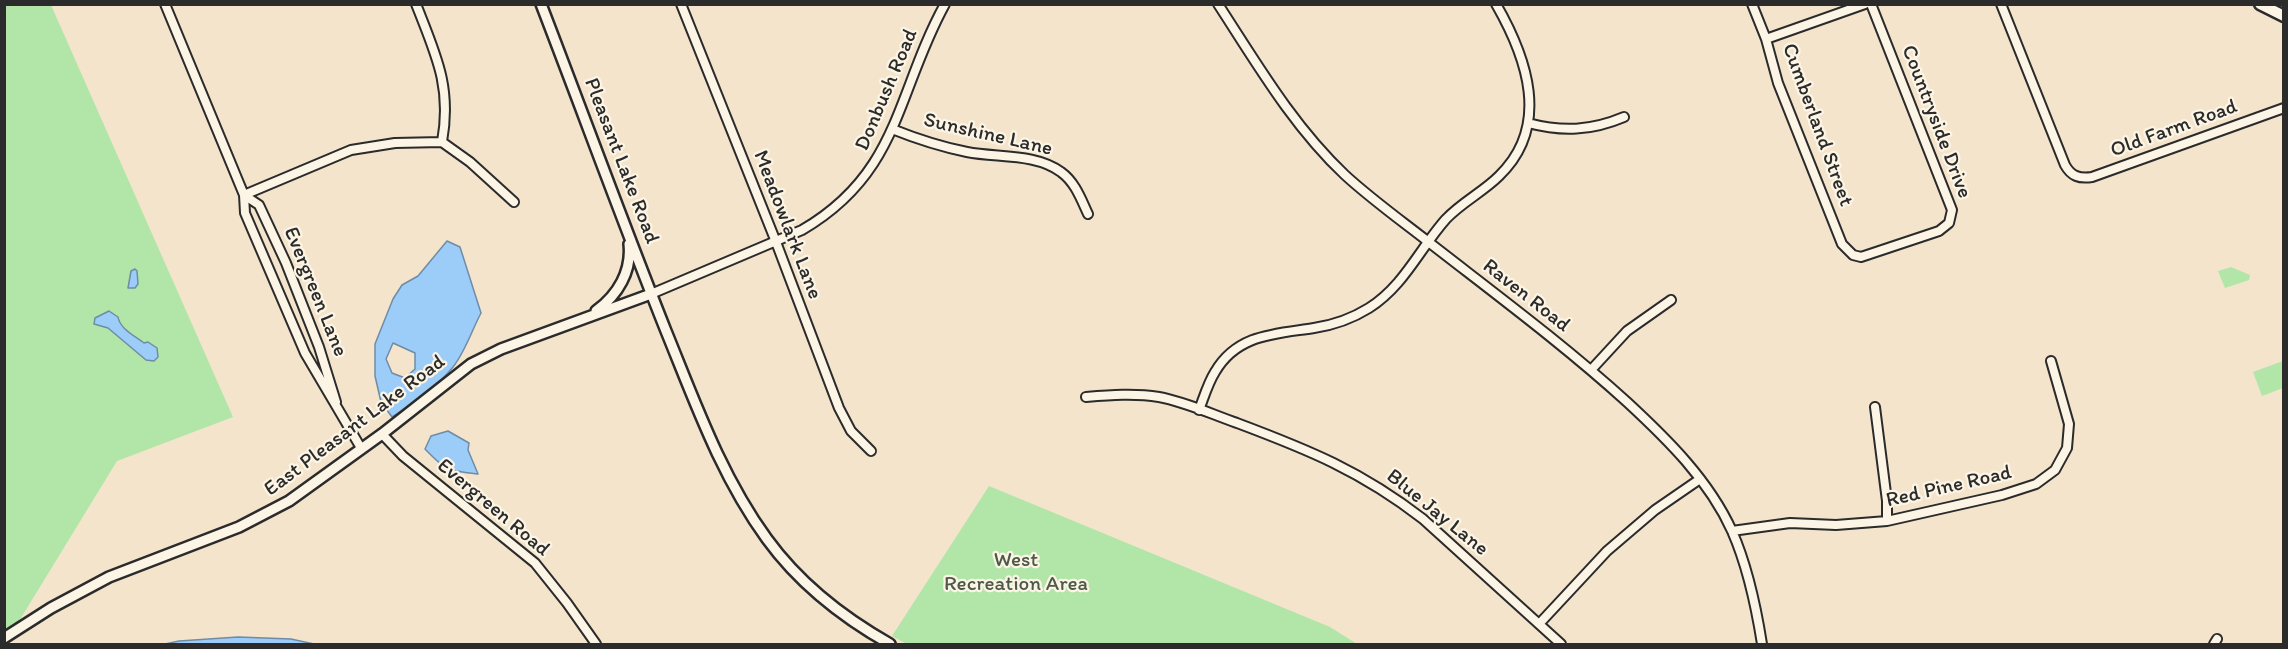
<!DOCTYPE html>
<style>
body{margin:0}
#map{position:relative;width:2288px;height:649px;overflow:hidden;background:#f3e4cb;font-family:Itim,sans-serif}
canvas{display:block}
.frame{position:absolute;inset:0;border:6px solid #2b2b2b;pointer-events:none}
</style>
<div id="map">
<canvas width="2288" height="649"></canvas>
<div class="frame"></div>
</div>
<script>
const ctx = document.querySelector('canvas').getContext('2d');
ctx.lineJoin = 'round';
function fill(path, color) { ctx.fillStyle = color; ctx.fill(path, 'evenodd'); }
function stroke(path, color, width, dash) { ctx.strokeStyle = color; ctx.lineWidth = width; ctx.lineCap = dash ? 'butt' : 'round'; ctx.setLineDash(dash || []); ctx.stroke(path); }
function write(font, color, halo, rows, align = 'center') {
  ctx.font = font + ' Itim,sans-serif'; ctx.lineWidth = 4.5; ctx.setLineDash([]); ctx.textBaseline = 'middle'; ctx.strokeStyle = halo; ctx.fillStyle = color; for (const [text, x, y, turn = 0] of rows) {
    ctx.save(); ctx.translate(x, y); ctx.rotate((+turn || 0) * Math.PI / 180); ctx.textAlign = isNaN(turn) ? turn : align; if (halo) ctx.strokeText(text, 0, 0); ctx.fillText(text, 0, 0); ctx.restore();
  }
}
fill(new Path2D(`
 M4 5H51L233 417 117 461 5 644Z
 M2231 267 2250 275 2249 280 2225 288 2218 271Z
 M2283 361V388L2262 396 2253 372Z
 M989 486 1330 627 1357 644H907L892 636Z`), '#b2e6a8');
const water = new Path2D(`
 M447 241 460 247 481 313C472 330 465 352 453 367 436 388 414 403 392 417L381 402 375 376V344L393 299 402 285 418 276ZM393 343 415 353V369L405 378 392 373 386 359Z
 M135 269 137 271 138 284 135 288H128L131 271Z
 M109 311 118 317C120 329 135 336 144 343L148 342 157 348 158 357 154 361 146 360 108 328 94 324 95 318Z
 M448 431 469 443 468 450 478 474C448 471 446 471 425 449L431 436Z
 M238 637 291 639 314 644H165L179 641Z`);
fill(water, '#9cccf8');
stroke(water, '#6f8ca6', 1.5);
const minor = new Path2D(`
 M165 4 244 195 245 213 305 353 361 448
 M416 4C436 55 452 87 442 142
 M681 4 776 242 839 408 851 431 871 451
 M1218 4C1257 64 1293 126 1345 175 1370 198 1399 219 1426 240 1494 293 1563 344 1627 402 1667 439 1709 480 1732 531 1748 567 1756 606 1762 644
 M1752 4 1766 39 1778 83 1842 244 1853 255 1861 257 1939 231 1949 223 1952 210 1871 4
 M2001 4 2065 165C2071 176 2079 179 2092 177L2284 108
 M1766 39 1865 4
 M1528 123C1562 132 1591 131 1624 117
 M892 129C917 139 942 147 967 152 997 158 1036 153 1061 172 1075 182 1081 199 1088 214
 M442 142 470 162 514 202
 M244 195 259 205 286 263 319 347 336 402
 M244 195 351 150 395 143 442 142
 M651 294 802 230C900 173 896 93 945 4
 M1591 370 1627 331 1671 300
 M1086 397C1110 395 1135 393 1159 397 1186 402 1211 414 1237 423 1309 450 1361 471 1423 519L1561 644
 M1875 407 1887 501V521
 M1199 410C1204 397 1208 383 1215 372 1237 334 1275 334 1314 328 1334 325 1353 318 1369 308 1404 286 1420 248 1446 219 1462 202 1483 192 1499 176 1551 126 1527 58 1496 4
 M382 434 403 456 535 563 567 603 596 644
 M1732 531 1790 523 1836 525 1887 521 2002 495 2036 484 2055 470 2067 448 2069 424 2051 361
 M1539 624 1607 551 1655 510 1700 479
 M2214 644 2217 639`);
const tertiary = new Path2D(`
 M541 4C583 113 623 223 666 331 695 402 721 476 767 539 799 583 842 617 890 644
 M596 311C618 295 632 271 629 244
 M4 638 51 608 109 577 239 527 289 501 382 434 471 364 501 349 651 294`);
const secondary = new Path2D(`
 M2260 4 2284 16`);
stroke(minor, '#2b2b2b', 12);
stroke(tertiary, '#2b2b2b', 14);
stroke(secondary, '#2b2b2b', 15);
stroke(minor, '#fcf5e5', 8);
stroke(tertiary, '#fcf5e5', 9);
stroke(secondary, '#fcf5e5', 10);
write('21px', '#2b2b2b', '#fcf5e5', [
 ["Donbush Road",887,90,-67],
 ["Countryside Drive",1936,122,69],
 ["Cumberland Street",1817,125,70],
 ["Old Farm Road",2174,129,-20],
 ["Sunshine Lane",988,135,13],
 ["Pleasant Lake Road",621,161,69],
 ["Meadowlark Lane",787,225,69],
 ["Evergreen Lane",315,292,68],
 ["Raven Road",1526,296,38],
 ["East Pleasant Lake Road",355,426,-37],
 ["Red Pine Road",1949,487,-13],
 ["Evergreen Road",493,508,40],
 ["Blue Jay Lane",1437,513,39]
]);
write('21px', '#4d5a4a', '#fcf5e5', [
 ["West",1016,561],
 ["Recreation Area",1016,585]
]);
</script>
